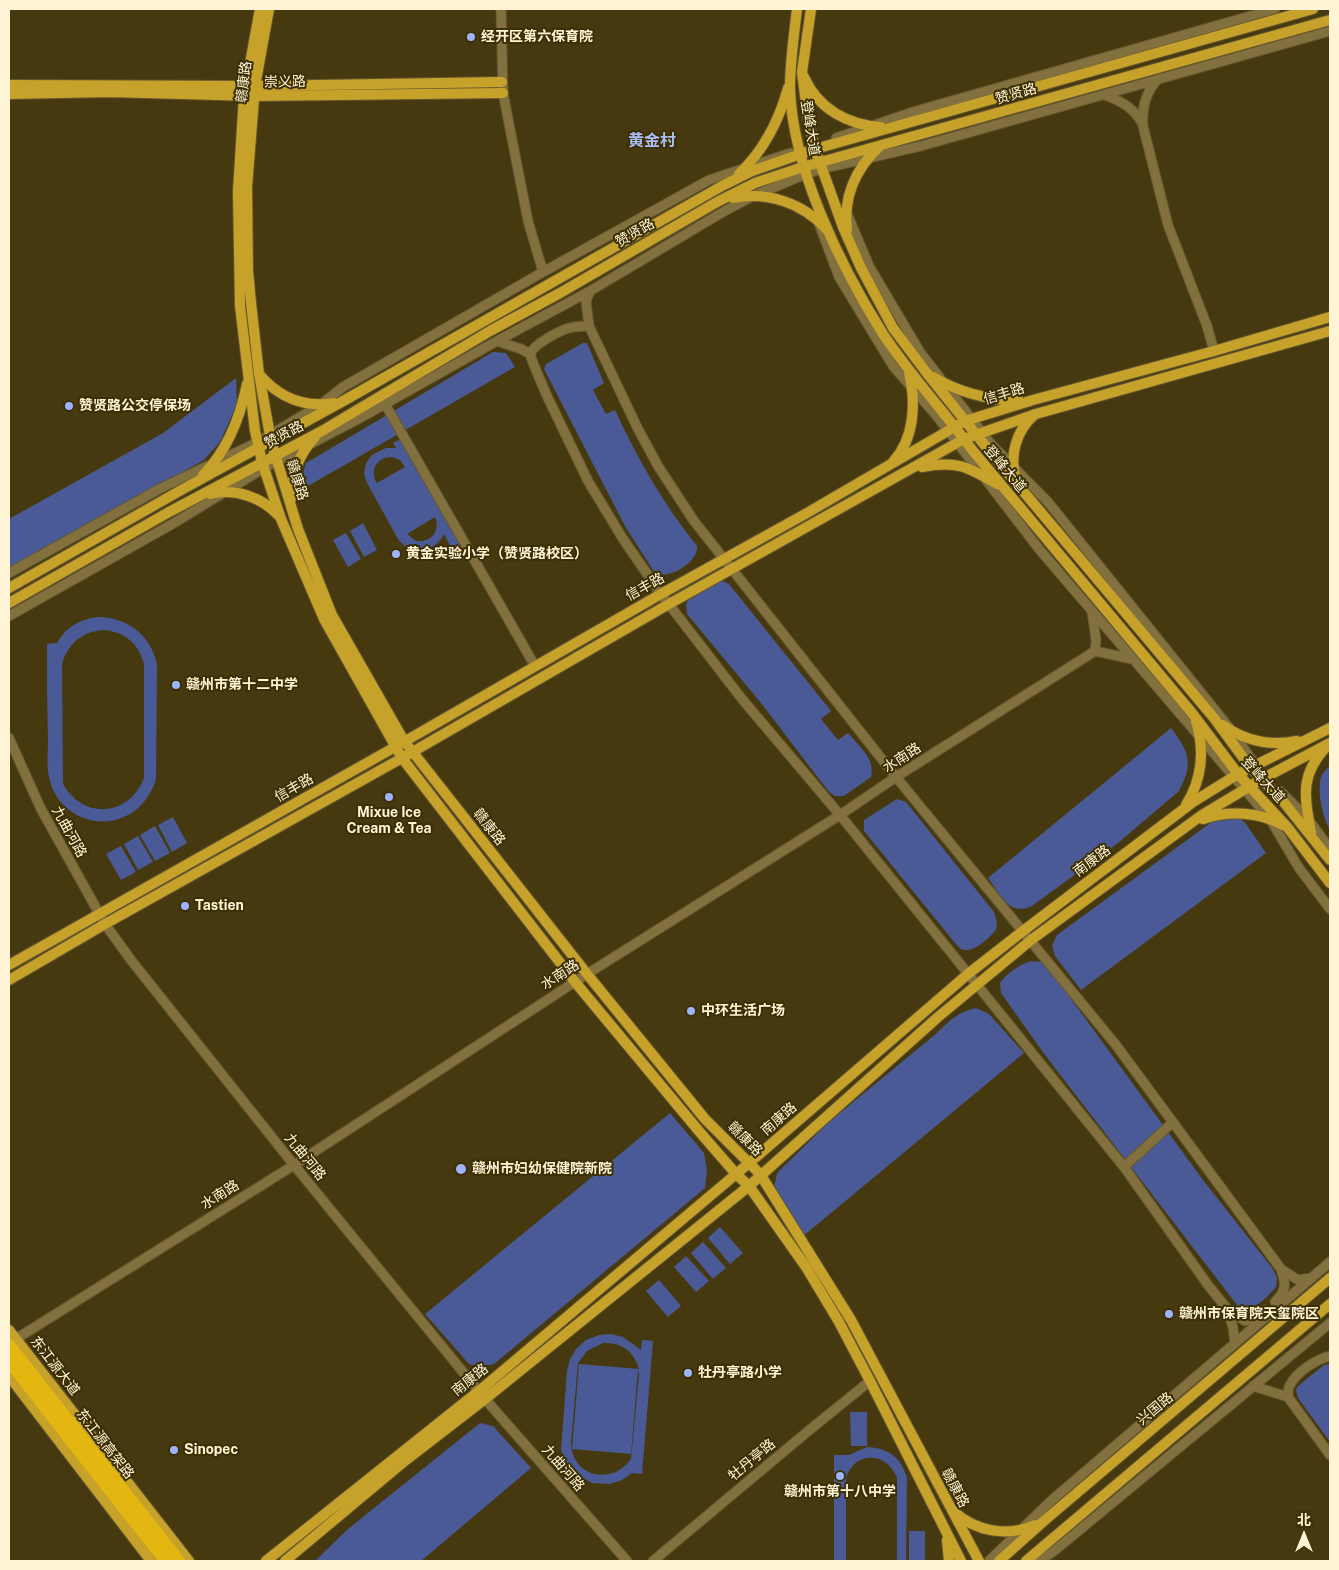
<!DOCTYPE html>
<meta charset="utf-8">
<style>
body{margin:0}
#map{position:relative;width:1339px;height:1570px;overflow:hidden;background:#47390f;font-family:"Public Sans","Noto Sans SC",sans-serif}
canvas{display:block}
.frame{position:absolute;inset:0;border:10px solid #fff4d6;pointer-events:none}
.north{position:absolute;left:1279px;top:1510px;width:50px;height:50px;-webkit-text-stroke:4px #3c2f03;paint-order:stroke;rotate:0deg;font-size:14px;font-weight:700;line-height:20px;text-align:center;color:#fff4d6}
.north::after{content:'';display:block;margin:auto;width:18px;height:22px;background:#fff4d6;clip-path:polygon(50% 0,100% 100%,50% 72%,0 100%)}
</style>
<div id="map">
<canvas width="1339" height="1570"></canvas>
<div class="frame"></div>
<div class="north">北</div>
</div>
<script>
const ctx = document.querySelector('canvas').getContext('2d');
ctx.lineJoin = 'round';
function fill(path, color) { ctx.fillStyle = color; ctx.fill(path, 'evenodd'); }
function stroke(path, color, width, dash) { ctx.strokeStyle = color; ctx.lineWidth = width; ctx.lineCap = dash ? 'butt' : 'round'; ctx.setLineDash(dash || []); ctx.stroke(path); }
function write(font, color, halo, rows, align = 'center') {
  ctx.font = font + ' "Public Sans","Noto Sans SC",sans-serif'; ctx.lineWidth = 4; ctx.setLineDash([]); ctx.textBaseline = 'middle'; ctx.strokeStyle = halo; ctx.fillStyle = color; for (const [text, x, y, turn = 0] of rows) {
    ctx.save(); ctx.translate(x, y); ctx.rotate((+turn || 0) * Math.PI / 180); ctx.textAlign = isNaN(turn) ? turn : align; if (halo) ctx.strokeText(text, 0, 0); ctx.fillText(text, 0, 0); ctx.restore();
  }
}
fill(new Path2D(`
 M583 343H587L604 383 593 390 606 414 615 410C637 458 664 505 697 546 699 562 669 580 655 573L626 528 544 369 546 364Z
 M493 352 506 353 515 367 301 490 303 473 306 463Z
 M236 378 237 404 220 442 204 460 9 568V519L163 433Z
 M401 439 468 557 458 561 444 534C434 553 412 557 398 539L367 483 364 474 366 463 372 455 386 448H396L393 443ZM392 457 400 460 405 467 377 483C369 470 377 457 392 457ZM435 517C441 531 431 543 416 541L407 534Z
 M363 523 377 550 364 557 350 531Z
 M346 533 361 559 348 567 333 540Z
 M722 581 729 584 831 711 821 719 838 740 848 733C858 745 876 759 871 777L844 796H835L829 792 761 703 687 614 686 605C690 593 709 583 722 581Z
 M97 617C127 617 150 634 157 664L156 779C150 799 136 815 115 820 87 827 57 809 50 781 46 768 48 753 48 739 47 708 47 676 47 644L57 643C66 627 79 620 97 617ZM104 630C125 632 139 644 144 664V778C129 817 83 820 63 784L62 664C68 643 83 631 104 630Z
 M1171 728C1189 752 1194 763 1179 791L1118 843 1032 906C1009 917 1000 894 988 878Z
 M1330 766V830C1323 818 1318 796 1320 782 1320 776 1325 770 1330 766Z
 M897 799 906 802 994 912 997 922 996 930C989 938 972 955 961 949 958 947 957 945 955 943L864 831V820Z
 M173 817 187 843 172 852 158 825Z
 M1225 818 1241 819 1246 824 1266 853 1081 990 1055 956 1052 946 1057 935 1213 821Z
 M155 826 170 853 155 861 140 835Z
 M138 836 153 862 138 870 124 844Z
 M121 846 136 872 121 880 106 854Z
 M1032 961 1042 962 1047 966 1203 1180 1273 1269 1277 1278 1276 1287C1267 1297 1250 1317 1237 1305L1045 1055 1001 993 1000 983C1006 974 1021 963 1032 961Z
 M976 1008 989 1014 1024 1053 802 1237 773 1193 777 1173 829 1122 937 1033C949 1021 959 1011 976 1008Z
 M670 1113 704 1153 707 1170 705 1188 494 1364 480 1367 469 1364 425 1314Z
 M720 1227 743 1253 730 1264 708 1238Z
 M703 1242 726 1268 713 1279 691 1253Z
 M686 1256 709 1281 696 1292 674 1267Z
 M659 1280 681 1306 668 1317 646 1291Z
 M611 1334 623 1337 641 1350 642 1340 653 1341 642 1474 632 1473 622 1480 610 1484 592 1483 575 1474 567 1464 561 1450 567 1371 570 1359 576 1349 586 1340 599 1335ZM603 1343C621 1342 634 1351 639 1369L579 1364 572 1449 631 1454 638 1370 639 1375 631 1459C612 1486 572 1477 571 1443L578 1363 587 1351Z
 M1330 1364V1442L1298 1398 1296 1390 1298 1386 1324 1365Z
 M850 1412H867V1446H851Z
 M480 1423 493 1426 531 1468 421 1561H315L348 1529Z
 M867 1447C888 1448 901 1457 907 1478L906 1561H897V1478C887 1451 854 1451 846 1478V1561H834V1455H849Z
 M909 1531H925V1561H909Z`), '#495a96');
const minor = new Path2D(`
 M501 9 503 93 528 221 543 272
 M1158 79C1145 93 1142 108 1143 126L1168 225 1207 326 1214 351
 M1104 95C1120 100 1134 108 1142 123
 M836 138 916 111 1275 9
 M848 216 869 266 920 352 991 444 1048 502 1231 730 1258 769
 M818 221 839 277 893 366 936 415 1039 549 1270 819 1299 868 1330 909
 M590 291 586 301 589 326 637 427 658 466 694 521 896 777 1116 1045 1281 1269 1298 1280 1312 1278
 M497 341 521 349 530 354 533 363 547 396 588 481 623 539 661 594 742 699 840 815 1124 1167 1208 1285 1228 1310 1233 1328 1235 1343
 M530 354C534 344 559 331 569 328 576 326 582 326 589 326
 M385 404 535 666
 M9 573 161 488 258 442 320 405 343 387 543 272 709 180 791 153
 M1092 612 1096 640 1095 651
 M9 616 174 523 264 468 360 418 497 341 590 291 723 212 753 196 806 174 821 169 921 146 1330 31
 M9 738 41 809 105 924 131 960 294 1165 485 1399 627 1561
 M1280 791 1308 819 1330 849
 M1124 1167 1173 1122
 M1275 1302C1287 1290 1286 1284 1281 1269
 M1228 1310 1245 1321 1253 1319 1265 1310
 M11 1342 294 1165 587 974 840 815 896 777 1095 651 1132 659
 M1253 1386 1288 1397
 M1288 1397 1330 1455
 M1288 1397C1288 1393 1288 1388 1290 1385 1296 1372 1317 1359 1330 1356
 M653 1561 807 1432 870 1381
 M989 1561 1052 1500 1330 1262
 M1039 1561 1054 1551 1330 1323`);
const major = new Path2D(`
 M260 9 244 96 238 191 240 306 255 431 262 462 281 519 324 619 402 758 575 982 698 1130 736 1174 749 1186 806 1267 839 1322 870 1381 961 1561
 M269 9 255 86 247 187 248 271 251 303 259 374 271 441 298 529 332 615 404 741 412 751 587 974 705 1119 760 1174 851 1320 979 1561
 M797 9C794 35 790 62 790 88 792 168 841 267 883 334 910 375 944 411 973 451L1192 713 1238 774 1288 828 1330 883
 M811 9 802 72 808 119 815 149 843 227 861 268 893 328 926 372 991 453 1214 718 1250 767 1282 800 1330 860
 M804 77C818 109 848 125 881 127
 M9 85 255 86 502 82
 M9 94 109 92 255 96 503 93
 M739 174C764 150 779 121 788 88
 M733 198C767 191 803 203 826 229
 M847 230C843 198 855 169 879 147
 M259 374C278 397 304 408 334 403
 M933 377C960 393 989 400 1019 401
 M893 462C915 438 916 402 909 372
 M922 467C957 460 968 467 997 484
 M203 475C228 450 240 418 247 384
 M1016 479C1009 456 1016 431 1034 415
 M210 494C235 488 262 497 279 516
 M291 499C291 475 298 455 315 437
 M9 588 183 489 345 400 722 186 752 171 815 149 1313 9
 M9 603 169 512 322 431 490 331 560 293 717 202 755 183 803 167 1330 20
 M1223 725C1245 741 1271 746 1297 741
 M1186 805C1202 780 1205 750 1196 721
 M1203 819C1229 810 1259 812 1283 825
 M1311 833C1305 798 1299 776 1326 747
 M9 965 395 747 661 594 807 513 965 421 1033 400 1214 351 1330 317
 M9 980 105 924 402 758 669 604 964 439 1036 414 1330 331
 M9 1330 189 1561
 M9 1376 151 1561
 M953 1511C976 1532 1007 1537 1035 1525
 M947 1540 949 1561
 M266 1561 479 1391 748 1164 968 974 1023 931 1193 802 1238 774 1330 728
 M285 1561 406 1460 485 1399 749 1186 938 1017 1031 940 1202 815 1262 779 1330 743
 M999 1561 1045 1520 1330 1278
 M1026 1561 1330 1304`);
const highway = new Path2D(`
 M9 1345 179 1561
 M9 1361 165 1561`);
stroke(minor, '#64572f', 11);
stroke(major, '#64572f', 12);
stroke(highway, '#64572f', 15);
stroke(minor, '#82703e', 9);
stroke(major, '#c7a22b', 10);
stroke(highway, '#e3b611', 12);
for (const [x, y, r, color] of [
 [471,37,5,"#9db4fd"],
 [69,406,5,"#9db4fd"],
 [396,554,5,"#9db4fd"],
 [176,685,5,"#9db4fd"],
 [389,797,5,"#9db4fd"],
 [185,906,5,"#9db4fd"],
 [691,1011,5,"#9db4fd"],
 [461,1169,6,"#9db4fd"],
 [1169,1314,5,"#9db4fd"],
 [688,1373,5,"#9db4fd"],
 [174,1450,5,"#9db4fd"],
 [840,1476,5,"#9db4fd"]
]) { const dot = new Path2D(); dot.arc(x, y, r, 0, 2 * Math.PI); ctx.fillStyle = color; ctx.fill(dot); stroke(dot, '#3c2f03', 2); }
write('bold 14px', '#fff4d6', '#3c2f03', [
 ["经开区第六保育院",481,37],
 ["赞贤路公交停保场",79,406],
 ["黄金实验小学（赞贤路校区）",406,554],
 ["赣州市第十二中学",186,685],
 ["Mixue Ice",389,813,"center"],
 ["Cream & Tea",389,829,"center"],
 ["Tastien",195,906],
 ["中环生活广场",701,1011],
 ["赣州市妇幼保健院新院",472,1169],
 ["赣州市保育院天玺院区",1179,1314],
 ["牡丹亭路小学",698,1373],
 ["Sinopec",184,1450],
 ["赣州市第十八中学",840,1492,"center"]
], 'left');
write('14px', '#fff4d6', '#3c2f03', [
 ["赣康路",244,82,-83],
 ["崇义路",285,82,-1],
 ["赞贤路",1016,94,-16],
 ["登峰大道",810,128,81],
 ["赞贤路",635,233,-30],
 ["信丰路",1004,394,-17],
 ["赞贤路",284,435,-28],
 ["登峰大道",1005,469,50],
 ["赣康路",297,480,72],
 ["信丰路",645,587,-29],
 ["水南路",902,758,-33],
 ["登峰大道",1263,780,48],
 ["信丰路",294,788,-30],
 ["赣康路",489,827,52],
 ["九曲河路",69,832,61],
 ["南康路",1092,861,-37],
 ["水南路",560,975,-33],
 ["南康路",779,1119,-41],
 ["赣康路",745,1139,45],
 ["九曲河路",305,1157,51],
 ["水南路",220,1195,-32],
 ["东江源大道",55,1366,52],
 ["南康路",470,1380,-39],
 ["兴国路",1155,1409,-40],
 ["东江源高架路",105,1444,52],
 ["牡丹亭路",752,1460,-40],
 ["九曲河路",563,1468,49],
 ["赣康路",955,1488,62]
]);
write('bold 16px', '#abbdf4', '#3c2f03', [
 ["黄金村",652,141]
]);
</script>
